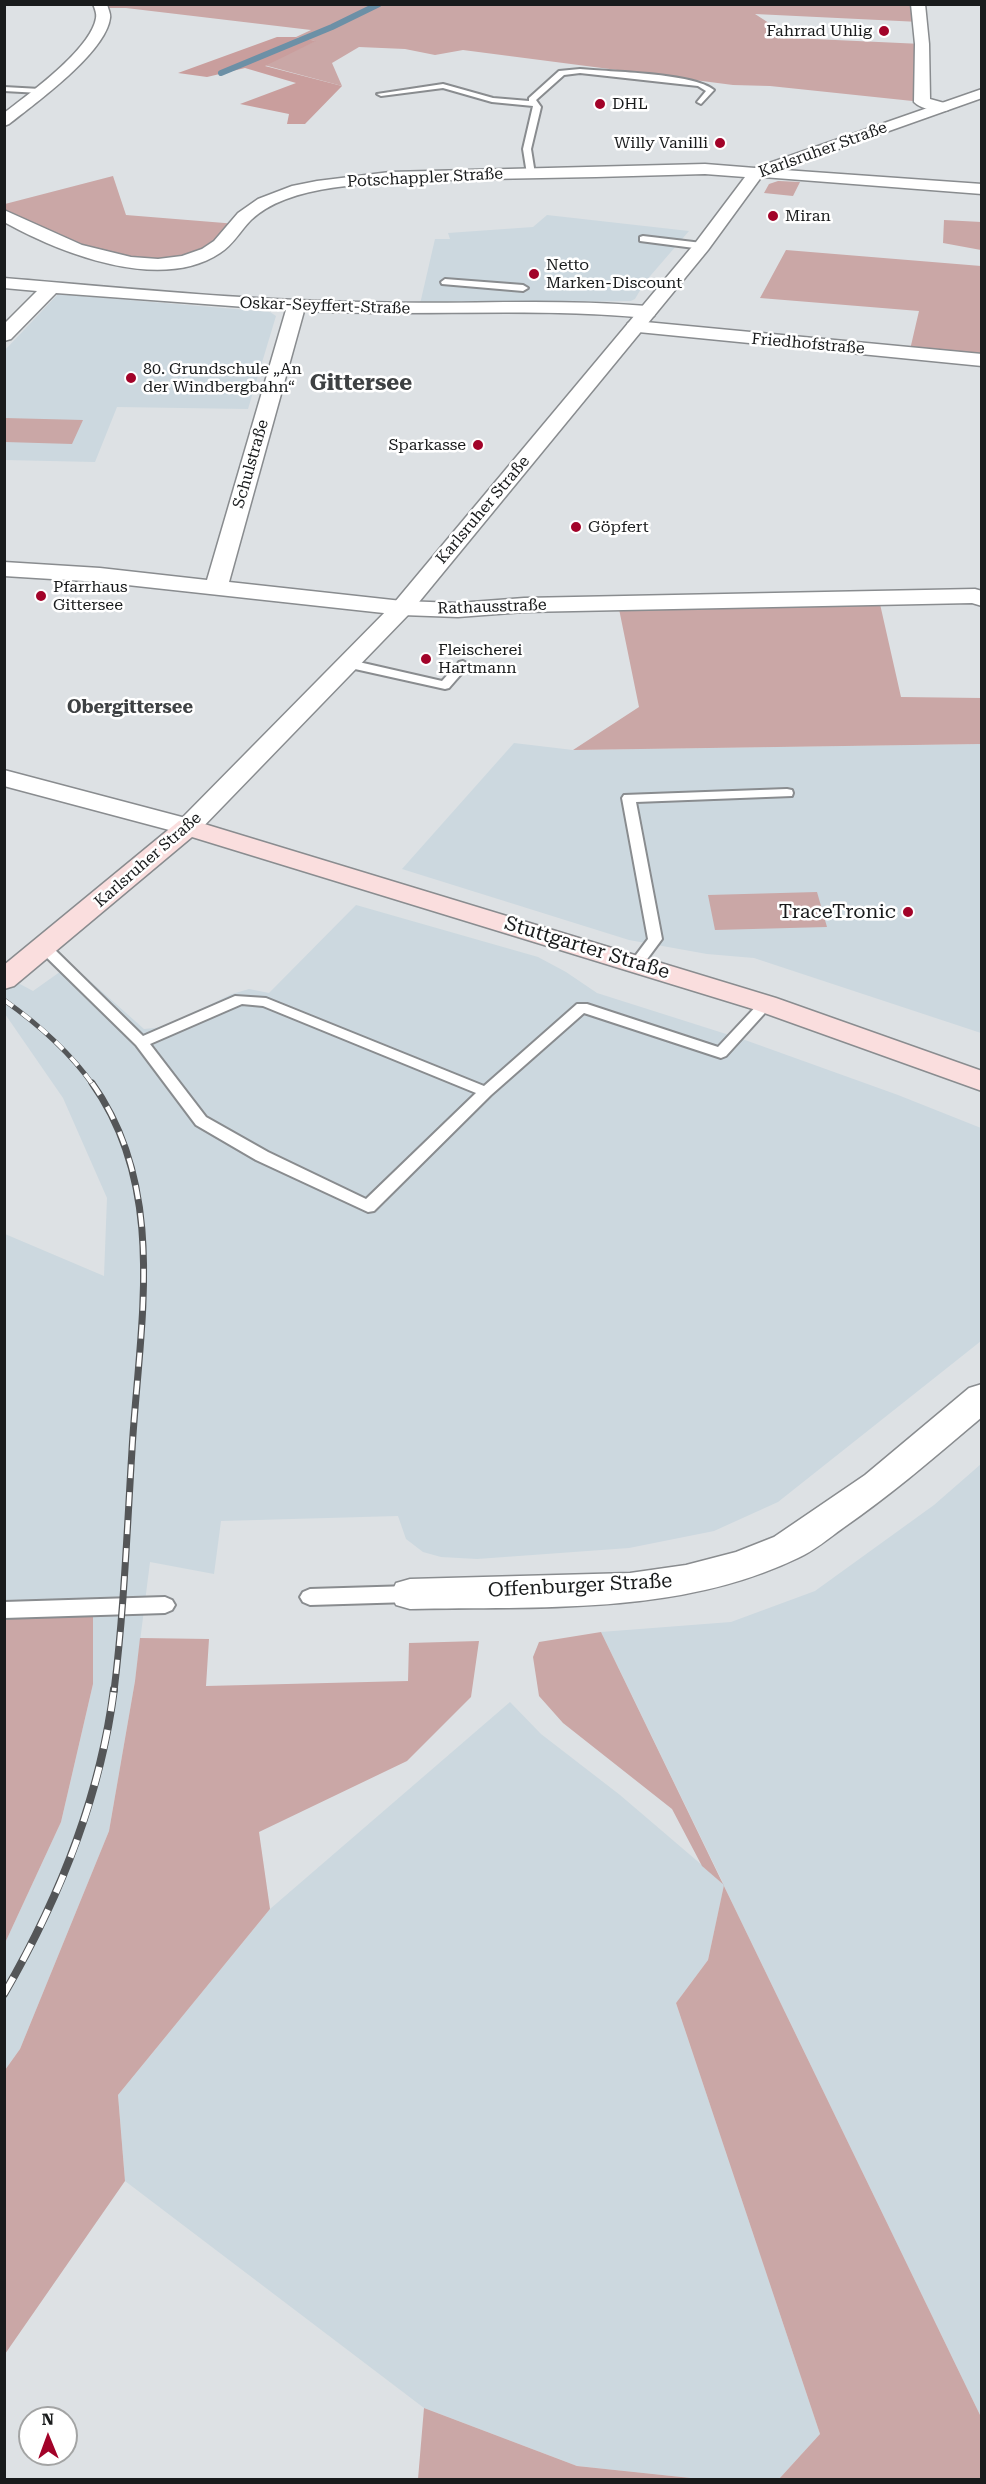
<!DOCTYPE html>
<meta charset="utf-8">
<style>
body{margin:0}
#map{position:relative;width:986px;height:2484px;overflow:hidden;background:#dde1e4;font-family:"Roboto Serif",serif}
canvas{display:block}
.frame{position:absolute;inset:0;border:6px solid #191b1c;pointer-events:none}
.north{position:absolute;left:18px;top:2406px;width:60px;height:60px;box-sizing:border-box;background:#fff;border:2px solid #a3a4a4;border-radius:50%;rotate:359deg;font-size:16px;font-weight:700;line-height:24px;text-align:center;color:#191b1c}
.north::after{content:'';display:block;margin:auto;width:21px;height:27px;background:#a20329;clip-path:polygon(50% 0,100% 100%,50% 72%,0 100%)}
</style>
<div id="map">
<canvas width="986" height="2484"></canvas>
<div class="frame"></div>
<div class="north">N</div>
</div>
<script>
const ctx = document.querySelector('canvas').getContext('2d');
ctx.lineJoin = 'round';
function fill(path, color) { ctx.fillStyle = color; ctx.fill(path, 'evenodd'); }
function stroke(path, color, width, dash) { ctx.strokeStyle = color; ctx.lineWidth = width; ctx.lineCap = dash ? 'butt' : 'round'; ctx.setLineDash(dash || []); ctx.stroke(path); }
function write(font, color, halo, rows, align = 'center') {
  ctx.font = font + ' "Roboto Serif",serif'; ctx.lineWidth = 5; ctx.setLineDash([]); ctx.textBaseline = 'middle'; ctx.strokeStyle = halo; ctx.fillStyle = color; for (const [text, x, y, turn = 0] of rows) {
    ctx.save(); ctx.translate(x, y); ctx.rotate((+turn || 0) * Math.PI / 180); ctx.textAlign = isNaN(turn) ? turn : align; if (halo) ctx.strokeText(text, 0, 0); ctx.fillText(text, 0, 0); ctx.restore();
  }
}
fill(new Path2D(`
 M547 215 689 231 645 282 635 299 631 301 420 304 435 239H450L448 233 533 227Z
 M58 294 270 312 276 316 248 409 117 407 95 462 5 460V350Z
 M514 743 573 750 981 744V1033L754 958 707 954 629 940 402 869Z
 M356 905 538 957 566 972 597 993 745 1040 898 1095 981 1128V1341L778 1502 714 1531 629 1548 477 1559 441 1557 423 1552 406 1539 398 1516 221 1521 214 1574 150 1562 135 1681 109 1831 20 2049 5 2070V1943L61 1822 93 1684 5 1610V1234L104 1276 107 1198 63 1098 5 1014V976L33 991 71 964 144 1029 164 1027 232 994 249 989 269 993Z
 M981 1464V2417L724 1886 708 1960 676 2003 820 2434 779 2479H700L577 2466 424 2408 125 2181 118 2095 270 1909 510 1702 541 1734 620 1795 723 1883 601 1632 731 1622 815 1591 934 1505Z`), '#ccd8df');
fill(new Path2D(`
 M746 4 918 5 920 22 755 14 792 38 922 44V102L770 86 733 85 463 50 435 55 405 49 359 47 332 63 342 86 264 65 315 41 296 37 311 30 126 8H104L100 5Z
 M113 176 126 215 237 224 228 238 185 261 111 258 5 215V204Z
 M778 181H779L800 182 793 196 764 193 769 184Z
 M944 220 981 222V250L943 243Z
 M786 250 981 266V360L909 354 919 311 760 298Z
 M5 418 83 420 72 444 5 442Z
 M880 604 901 697 981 698V744L573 750 639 707 619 609Z
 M817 892 827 927 715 930 708 895Z
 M93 1609V1684L61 1822 5 1943V1610Z
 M601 1632 981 2417V2479H779L820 2434 676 2003 708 1960 724 1885 702 1866 672 1809 563 1723 539 1696 533 1657 539 1642Z
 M140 1638 209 1639 206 1686 408 1681 409 1643 479 1641 471 1697 407 1761 259 1832 270 1909 118 2095 125 2181 5 2354V2070L20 2049 109 1831 135 1681Z
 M424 2408 577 2466 700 2479H418Z`), '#caa7a6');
fill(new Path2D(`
 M277 37H296L316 41 265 66 342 86 305 124H287L289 114 240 104 296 83 245 68 207 77 178 73Z`), '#c99e9d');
stroke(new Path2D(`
 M221 73 332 27 379 4`), '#6c90a6', 6);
const service = new Path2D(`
 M580 69C610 72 694 73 714 90L701 104 697 102 706 91 698 86 580 73 564 75 536 100 541 107 531 149 535 174 531 176 527 174 523 149 533 106 492 102 443 88 381 96 377 94 443 84 493 98 529 101V98L559 71Z
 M4 87 40 89 44 91 40 93 4 91Z
 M643 236 702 243 706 246 702 249 640 241V237Z
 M445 279 523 285 528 288 523 291 442 284 441 282Z
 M350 660 442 681 459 662 463 661 469 665 449 688 445 689 346 667V661Z
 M787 789 792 790 793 793 792 796 636 802 662 939 642 966H632L630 963 648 939 622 798 624 795Z
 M45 944 50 945 143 1036 235 996 266 998 484 1086 577 1004H587L718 1047 761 1001H771L773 1004 726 1056 721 1058 584 1013 491 1095 374 1211 368 1212 256 1160 196 1125 136 1045 40 951 38 948 40 945ZM242 1004 263 1006 476 1093 366 1199 268 1152 206 1117 150 1044Z
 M410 1586 417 1589 420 1594 417 1599 410 1602 310 1605 303 1602 300 1597 303 1592 310 1589Z
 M165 1597 172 1600 175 1605 172 1610 165 1613 4 1618V1602Z`);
const minor = new Path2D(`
 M911 4H925L929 44 930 99 948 104 951 107 948 110C939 113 921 109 914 102L915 44Z
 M756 168 982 184V194L750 176 748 173 750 170Z
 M4 278C123 288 242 300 362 302 457 305 552 298 647 306L654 308 656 312 654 316 647 318C533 307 418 317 304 311L229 582 402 601 458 603 524 598 975 589 982 591V606L972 603 524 612 458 617 402 615 100 582 4 576V562L100 568 207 580 286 310 56 293 11 339 4 341V324L37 291 4 288Z
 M635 321 982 354V366L628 331 626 327 628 323Z
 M4 770 197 821 201 827 197 833 188 835 4 786Z
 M982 1384V1417C936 1456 892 1494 843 1528 829 1538 814 1551 798 1558 678 1616 540 1606 410 1609L396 1605 391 1594 396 1583 410 1579 630 1573 686 1565 736 1552 774 1537 865 1475 969 1388Z`);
const tertiary = new Path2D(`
 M93 4H107C108 9 111 14 110 18 106 52 36 103 9 124L4 126V113C29 94 91 49 96 18 97 14 95 9 93 4Z
 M982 89V98L762 176 708 250 410 613 197 833 188 835 179 833 175 827 179 821 394 603 696 242 745 177 705 174C632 176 560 178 487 179 438 181 388 180 338 187 308 191 273 199 251 220 240 231 233 245 220 253 160 293 60 253 4 222V210L82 245 131 257 158 259 182 256 202 249 214 241 238 213 258 199 292 186 317 181 390 172 705 164 755 168Z`);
const secondary = new Path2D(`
 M188 819 776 998 982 1071V1091L756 1010 192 837 14 986 4 989V965L179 821Z`);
stroke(service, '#898c8f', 4);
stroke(minor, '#898c8f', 3);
stroke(tertiary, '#898c8f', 3);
stroke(secondary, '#898c8f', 3);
fill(service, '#fff');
fill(minor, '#fff');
fill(tertiary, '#fff');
fill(secondary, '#fadede');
const railFar2 = new Path2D(`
 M4 1000C38 1024 69 1051 93 1085`);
const railFar1 = new Path2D(`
 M92 1083C169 1191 139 1327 132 1450 127 1530 124 1611 114 1691`);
const rail = new Path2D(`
 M4 1994C59 1899 100 1799 114 1689`);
stroke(railFar2, '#545658', 5);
stroke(railFar1, '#545658', 7);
stroke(rail, '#545658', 8);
stroke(railFar2, '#fff', 4, [11]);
stroke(railFar1, '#fff', 4.5, [14]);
stroke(rail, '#fff', 6, [19]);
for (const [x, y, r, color] of [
 [884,31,6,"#a20329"],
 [600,104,6,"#a20329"],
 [720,143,6,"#a20329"],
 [773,216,6,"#a20329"],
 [534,274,6,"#a20329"],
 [131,378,6,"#a20329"],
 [478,445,6,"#a20329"],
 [576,527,6,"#a20329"],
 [41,596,6,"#a20329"],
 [426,659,6,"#a20329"],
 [908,912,6,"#a20329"]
]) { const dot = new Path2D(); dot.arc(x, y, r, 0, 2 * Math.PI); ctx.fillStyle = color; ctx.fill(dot); stroke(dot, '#fff', 2); }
write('16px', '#191b1c', '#fff', [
 ["Fahrrad Uhlig",872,31,"right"],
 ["DHL",612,104],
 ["Willy Vanilli",708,143,"right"],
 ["Miran",785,216],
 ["Netto",546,265],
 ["Marken-Discount",546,283],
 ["80. Grundschule „An",143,369],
 ["der Windbergbahn“",143,387],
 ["Sparkasse",466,445,"right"],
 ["Göpfert",588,527],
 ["Pfarrhaus",53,587],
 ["Gittersee",53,605],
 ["Fleischerei",438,650],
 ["Hartmann",438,668]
], 'left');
write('16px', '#191b1c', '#fff', [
 ["Karlsruher Straße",823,150,-20],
 ["Potschappler Straße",425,178,-3],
 ["Oskar-Seyffert-Straße",325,306,2],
 ["Friedhofstraße",808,344,5],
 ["Schulstraße",251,464,-74],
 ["Karlsruher Straße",483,510,-50],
 ["Rathausstraße",492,607,-2],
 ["Karlsruher Straße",148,860,-41]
]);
write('bold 18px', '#3e4143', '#fff', [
 ["Obergittersee",130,708]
]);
write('20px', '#191b1c', '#fff', [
 ["TraceTronic",896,912]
], 'right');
write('20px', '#191b1c', '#fff', [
 ["Stuttgarter Straße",587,948,17],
 ["Offenburger Straße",580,1586,-3]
]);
write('bold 22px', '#3e4143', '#fff', [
 ["Gittersee",361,384]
]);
</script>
